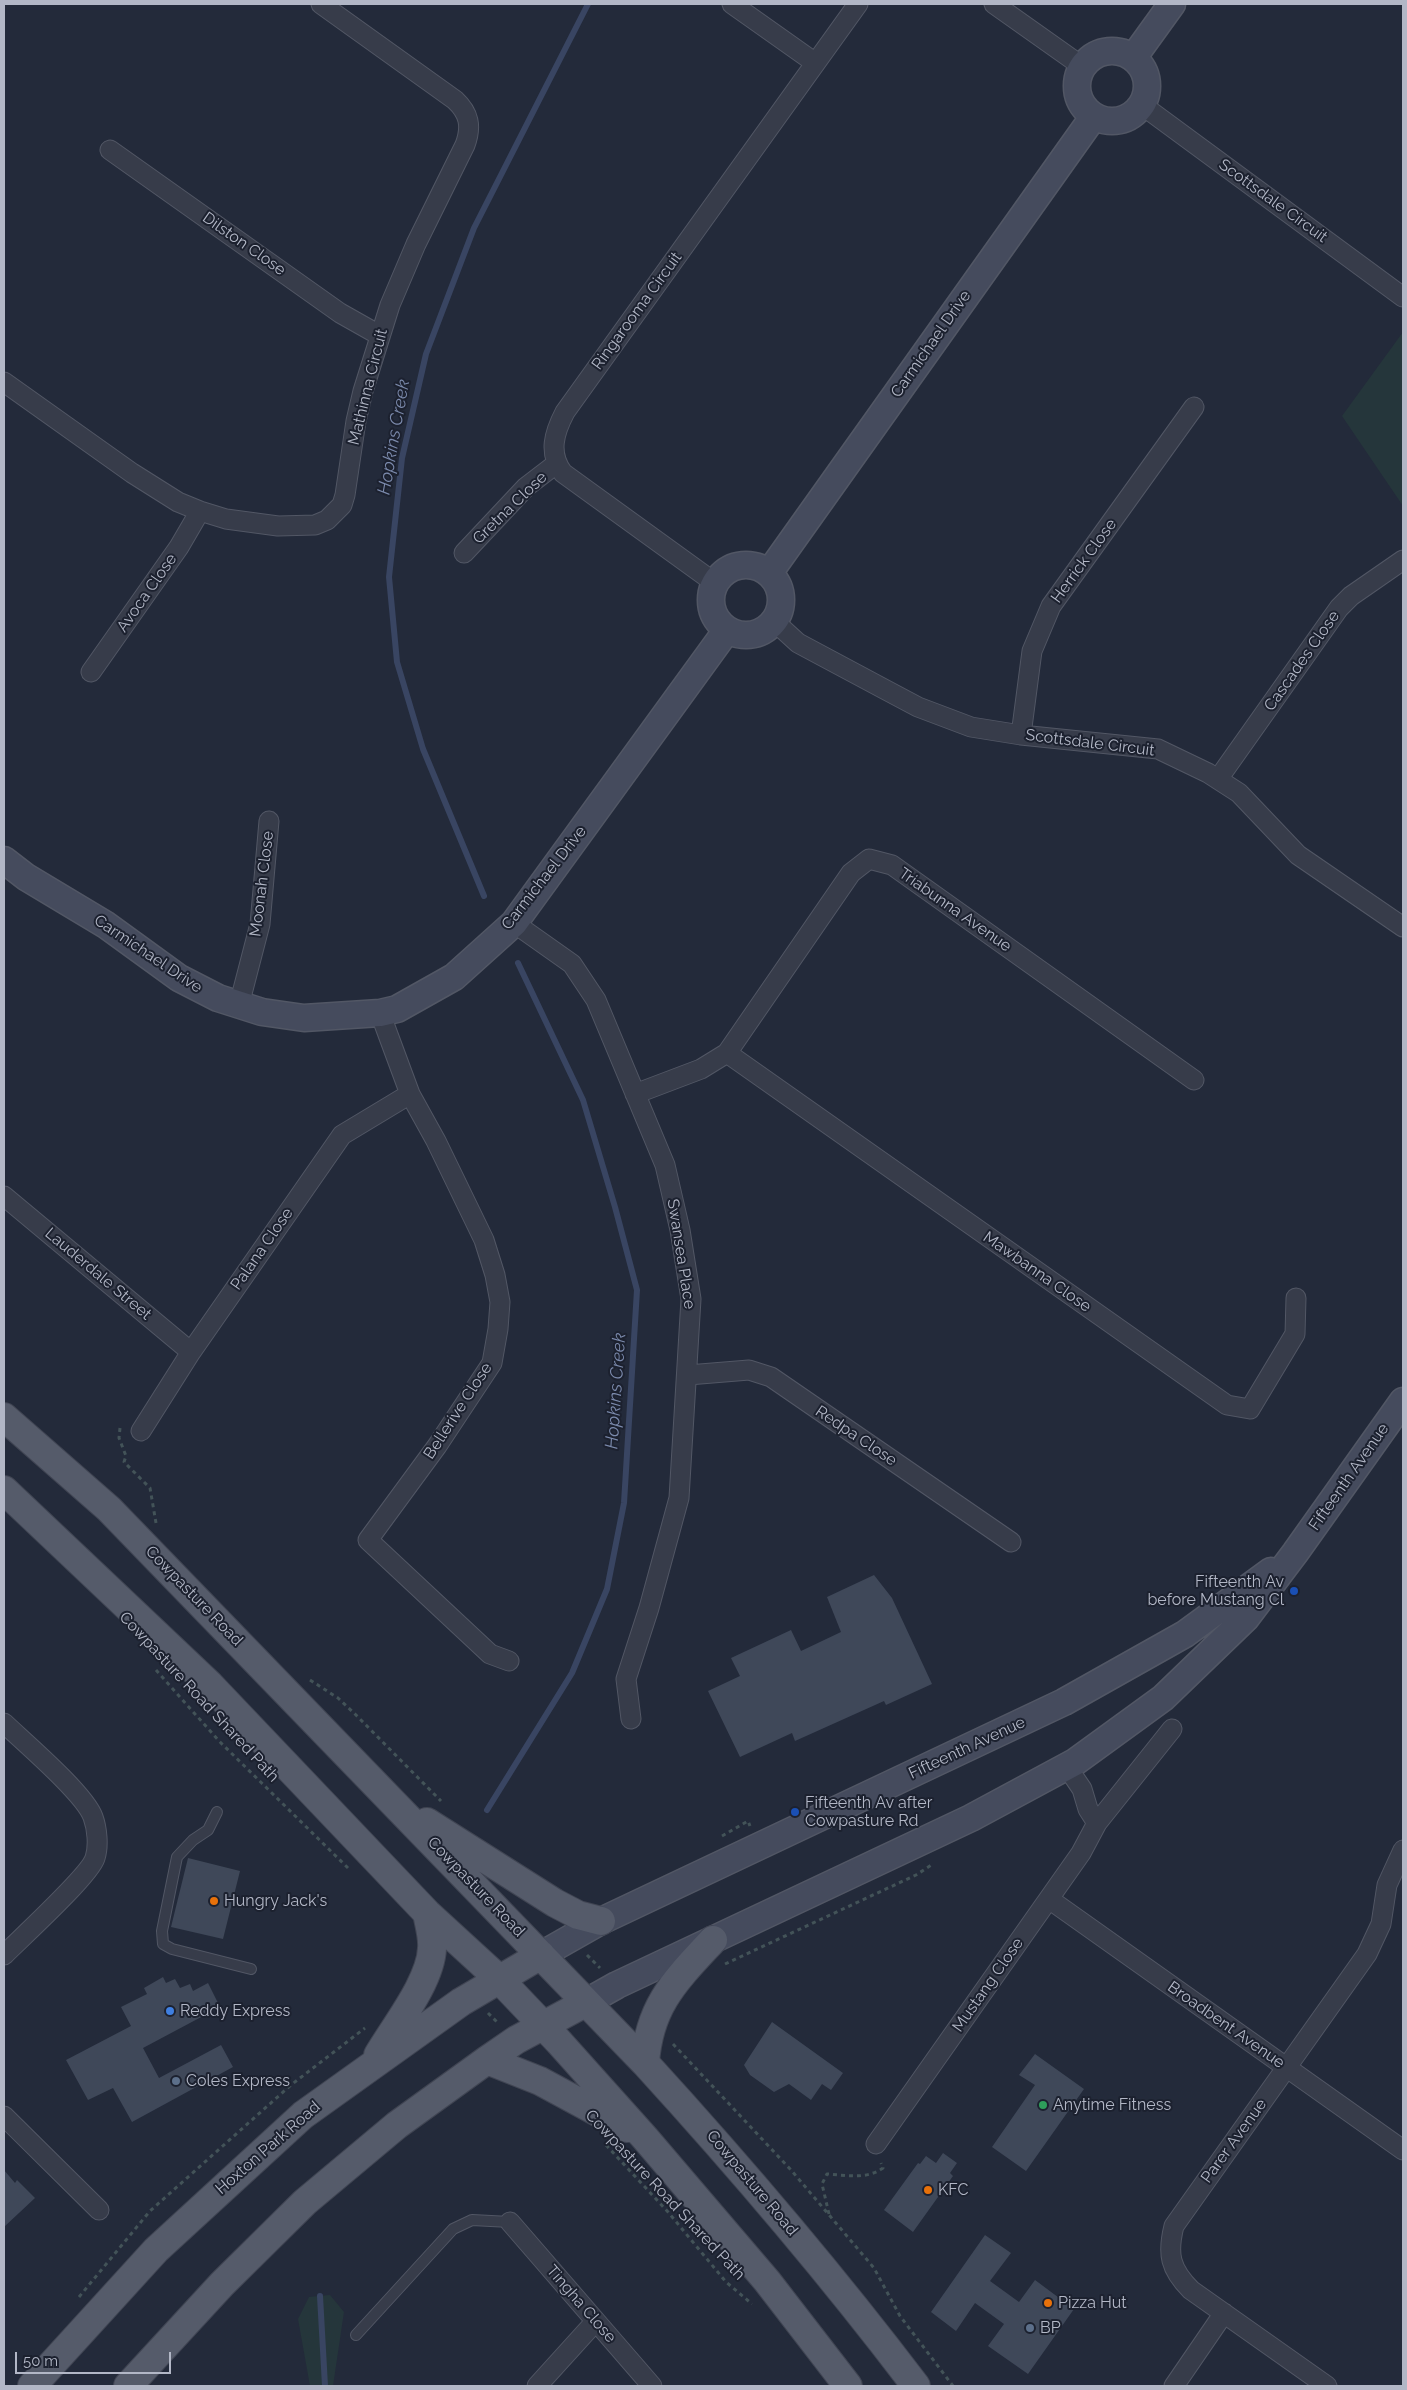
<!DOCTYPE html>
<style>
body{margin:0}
#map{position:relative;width:1407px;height:2390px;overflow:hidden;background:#232a3a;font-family:Raleway,sans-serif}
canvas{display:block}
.frame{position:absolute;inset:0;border:5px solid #b2b7c6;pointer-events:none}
.scale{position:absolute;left:15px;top:2352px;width:156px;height:22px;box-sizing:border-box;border:2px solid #b2b7c6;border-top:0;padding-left:6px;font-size:15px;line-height:18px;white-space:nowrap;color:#b2b7c6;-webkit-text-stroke:4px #1c212f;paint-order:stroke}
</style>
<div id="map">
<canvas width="1407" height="2390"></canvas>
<div class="frame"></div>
<div class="scale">50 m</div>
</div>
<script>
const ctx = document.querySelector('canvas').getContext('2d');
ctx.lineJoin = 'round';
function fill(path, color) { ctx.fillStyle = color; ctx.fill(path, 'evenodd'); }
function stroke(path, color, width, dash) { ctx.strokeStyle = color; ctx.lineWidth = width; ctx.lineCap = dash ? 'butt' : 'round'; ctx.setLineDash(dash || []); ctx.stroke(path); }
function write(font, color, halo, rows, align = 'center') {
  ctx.font = font + ' Raleway,sans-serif'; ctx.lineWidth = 4; ctx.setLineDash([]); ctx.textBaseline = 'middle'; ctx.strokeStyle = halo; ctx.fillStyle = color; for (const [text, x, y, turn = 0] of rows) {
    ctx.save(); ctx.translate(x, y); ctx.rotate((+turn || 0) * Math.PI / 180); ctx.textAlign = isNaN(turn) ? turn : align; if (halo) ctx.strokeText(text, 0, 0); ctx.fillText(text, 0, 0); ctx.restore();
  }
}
fill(new Path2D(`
 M1403 332V506L1342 416Z
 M330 2295 344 2312 333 2386H310L298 2319 309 2297Z`), '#25363b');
stroke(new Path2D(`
 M484 896 423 749 397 662 389 577 402 458 426 354 474 228 588 4
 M487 1810 572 1673 607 1589 624 1503 637 1290 615 1207 583 1100 518 963
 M320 2296 325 2386`), '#394562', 6);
fill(new Path2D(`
 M874 1575 892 1598 932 1684 886 1705 884 1701 795 1741 792 1733 740 1757 708 1691 740 1676 731 1658 791 1630 801 1651 841 1632 827 1597Z
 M188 1858 240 1871 223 1939 171 1927Z
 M163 1977 166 1983 175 1979 180 1988 190 1984 193 1991 208 1983 220 2007 143 2048 159 2078 221 2045 233 2067 132 2122 113 2088 88 2100 66 2060 131 2026 121 2007 147 1994 144 1988Z
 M772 2022 843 2073 831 2090 822 2084 811 2100 789 2084 774 2092 750 2075 744 2065Z
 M1035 2054 1084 2089 1026 2171 992 2147 1035 2085 1019 2075Z
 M943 2153 957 2163 950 2173 953 2176 913 2232 884 2210 918 2163 920 2164 926 2156 936 2163Z
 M4 2170 15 2183 17 2180 35 2198 4 2227Z
 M985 2235 1011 2253 990 2281 1019 2302 1035 2280 1074 2309 1028 2374 988 2346 1004 2324 975 2303 956 2331 931 2312Z`), '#3f4859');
const lane = new Path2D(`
 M217 1812 208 1830 193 1840 177 1857 162 1931 163 1944 172 1949 251 1969
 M356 2335 453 2229 472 2220 510 2222`);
const street = new Path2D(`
 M732 4 814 62
 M994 4 1083 67
 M1142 105 1403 297
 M110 150 340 313 379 335
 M4 382 132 473 178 502 200 511 226 519 278 526 315 525 327 520 342 505 345 495 356 421 363 391 390 305 416 244 465 145C472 126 469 113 455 100L321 4
 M464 553 526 487 556 464
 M715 583 563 473C548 453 554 433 565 412L858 4
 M775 622 798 643 886 690 918 707 971 727 1021 735 1158 749 1208 773 1239 793 1298 855 1403 927
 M91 672 179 547 200 511
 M1021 735 1032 651 1051 606 1194 407
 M1218 779 1339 608 1351 596 1403 560
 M514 923 572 964 596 1000 665 1165 680 1230 691 1299 679 1498 649 1608 626 1679 631 1719
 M239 1005 260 924 269 821
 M380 1013 410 1094 436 1141 484 1240 495 1275 500 1302 498 1329 492 1363 437 1446 368 1540 490 1654 509 1661
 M727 1053 1227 1405 1250 1409 1295 1334 1296 1298
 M635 1094 701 1069 727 1053 851 873 869 859 892 865 1194 1080
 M4 1196 191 1352
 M688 1375 749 1370 771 1377 1011 1542
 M141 1431 191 1352 342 1135 410 1094
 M4 1723C24 1742 85 1794 93 1817 97 1828 99 1846 95 1858 90 1875 21 1938 4 1955
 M1067 1767 1082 1789 1088 1809 1097 1823
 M1049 1899 1403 2150
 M4 2116 99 2210
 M876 2144 1081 1853 1097 1823 1172 1729
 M510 2222 652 2386
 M537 2386 595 2322
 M1174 2386 1224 2313
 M1327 2386 1191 2290C1170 2269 1167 2254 1174 2226L1367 1954 1381 1924 1387 1885 1403 1850`);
const secondary = new Path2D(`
 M1077 86a35 35 0 1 1 70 0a35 35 0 1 1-70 0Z
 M1133 58 1172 4
 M711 600a35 35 0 1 1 70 0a35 35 0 1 1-70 0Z
 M769 573 1094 116
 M4 860 26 877 106 925 179 978 218 998 262 1012 304 1018 380 1013 397 1009 454 977 514 923 727 630
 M541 1955 601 1921 1064 1702 1185 1634 1271 1571
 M585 2003 617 1985 971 1818 1075 1762 1163 1698 1246 1618 1295 1553 1403 1401`);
const primary = new Path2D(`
 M4 1417 109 1509 645 2063C740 2167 831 2274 916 2386
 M4 1490 210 1685 427 1913 499 1979 559 2042 645 2138 767 2281 848 2386
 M427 1822 555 1903 578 1915 601 1921
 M378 2055C395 2026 431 1981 432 1948 433 1937 429 1924 427 1913
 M487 2060 540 2081 627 2128
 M645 2063C649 2005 676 1980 713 1940
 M32 2386 156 2250 303 2115 461 2002 541 1955
 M128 2386 222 2284 305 2202 397 2125 487 2060 516 2040 585 2003`);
stroke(lane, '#525765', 12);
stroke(street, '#525765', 21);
stroke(secondary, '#525765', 29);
stroke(primary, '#404553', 30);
stroke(new Path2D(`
 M120 1428 119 1438 126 1456 124 1462 150 1488 156 1523
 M156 1670 219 1741 348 1868
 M310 1680 338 1698 356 1715 441 1801
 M722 1836 748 1821 750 1826
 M587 1955 600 1968
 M725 1964 916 1875 933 1864
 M488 2013 499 2024
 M673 2044 791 2170 874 2268 900 2316 953 2386
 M606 2145 668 2212 726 2282 752 2304
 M829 2214 822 2184 827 2174C846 2175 866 2180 883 2168L881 2163
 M79 2297 150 2211 291 2085 365 2028`), '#435358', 3, [4, 4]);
stroke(lane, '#373c4a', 10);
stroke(street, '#373c4a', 19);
stroke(secondary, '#454b5d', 26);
stroke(primary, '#555b6a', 28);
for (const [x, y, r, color] of [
 [1294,1591,5,"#1a4fb4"],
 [795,1812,5,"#1a4fb4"],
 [214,1901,5,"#e8710a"],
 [170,2011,5,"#3f7fe0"],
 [176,2081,5,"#5c6f8a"],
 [1043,2105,5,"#2e9e5b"],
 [928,2190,5,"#e8710a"],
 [1048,2303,5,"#e8710a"],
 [1030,2328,5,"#5c6f8a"]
]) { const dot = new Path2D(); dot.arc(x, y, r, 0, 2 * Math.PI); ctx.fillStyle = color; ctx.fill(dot); stroke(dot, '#1c212f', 2); }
write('16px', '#b2b7c6', '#1c212f', [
 ["Scottsdale Circuit",1273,201,36],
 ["Dilston Close",244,244,35],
 ["Ringarooma Circuit",637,311,-54],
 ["Carmichael Drive",931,344,-55],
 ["Mathinna Circuit",368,387,-76],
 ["Gretna Close",510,508,-44],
 ["Herrick Close",1084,561,-54],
 ["Avoca Close",147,593,-55],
 ["Cascades Close",1302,661,-55],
 ["Scottsdale Circuit",1090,743,7],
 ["Carmichael Drive",544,878,-52],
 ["Moonah Close",262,884,-83],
 ["Triabunna Avenue",955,910,35],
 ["Carmichael Drive",148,954,34],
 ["Palana Close",262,1249,-55],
 ["Swansea Place",681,1254,81],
 ["Mawbanna Close",1037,1272,35],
 ["Lauderdale Street",98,1274,40],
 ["Bellerive Close",458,1411,-57],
 ["Redpa Close",856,1436,34],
 ["Fifteenth Avenue",1349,1477,-55],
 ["Cowpasture Road",194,1596,46],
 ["Cowpasture Road Shared Path",199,1697,47],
 ["Fifteenth Avenue",967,1748,-25],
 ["Cowpasture Road",476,1887,46],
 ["Mustang Close",988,1985,-55],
 ["Broadbent Avenue",1226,2025,35],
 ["Parer Avenue",1234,2141,-54],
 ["Hoxton Park Road",268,2148,-41],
 ["Cowpasture Road",752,2183,50],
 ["Cowpasture Road Shared Path",665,2195,47],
 ["Tingha Close",581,2304,49]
]);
write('16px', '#b2b7c6', '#1c212f', [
 ["Fifteenth Av",1284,1582,"right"],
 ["before Mustang Cl",1284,1600,"right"],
 ["Fifteenth Av after",805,1803],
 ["Cowpasture Rd",805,1821],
 ["Hungry Jack's",224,1901],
 ["Reddy Express",180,2011],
 ["Coles Express",186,2081],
 ["Anytime Fitness",1053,2105],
 ["KFC",938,2190],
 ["Pizza Hut",1058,2303],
 ["BP",1040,2328]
], 'left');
write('italic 18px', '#7b8aac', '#1c212f', [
 ["Hopkins Creek",394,437,-80],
 ["Hopkins Creek",616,1391,-86]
]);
</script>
